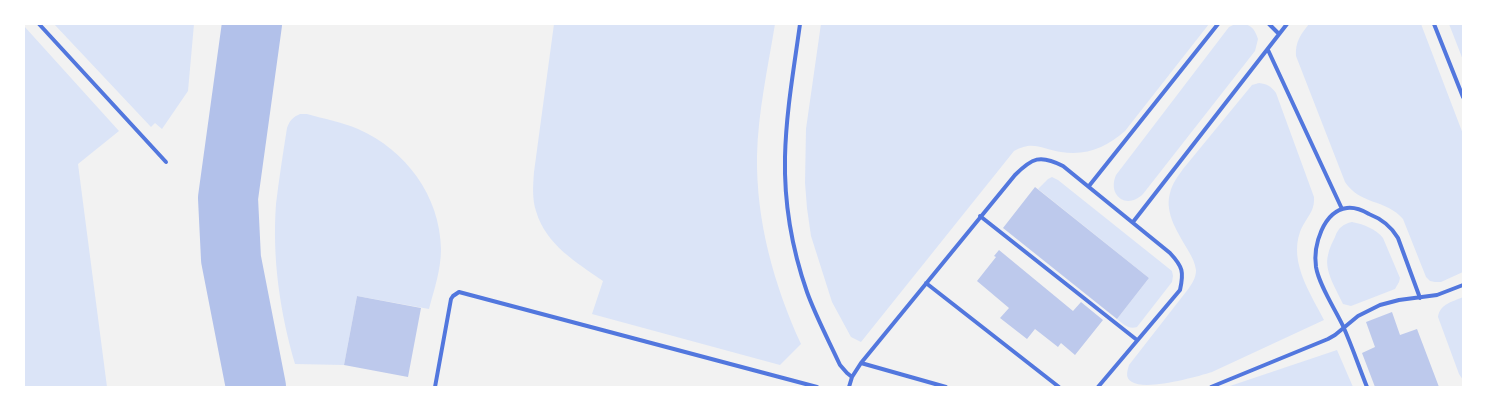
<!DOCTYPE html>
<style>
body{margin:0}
#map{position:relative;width:1487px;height:411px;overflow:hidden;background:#f2f2f2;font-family:Spectral,serif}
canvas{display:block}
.frame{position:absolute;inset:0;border:25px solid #fff;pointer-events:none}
</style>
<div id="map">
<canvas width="1487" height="411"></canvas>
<div class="frame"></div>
</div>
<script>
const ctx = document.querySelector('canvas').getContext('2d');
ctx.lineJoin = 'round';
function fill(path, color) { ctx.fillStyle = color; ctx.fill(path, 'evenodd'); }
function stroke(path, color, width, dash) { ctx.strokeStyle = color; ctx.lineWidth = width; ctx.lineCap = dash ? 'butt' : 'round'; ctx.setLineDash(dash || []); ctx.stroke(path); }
fill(new Path2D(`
 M54 24H194L188 91 162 129 155 123 151 127Z
 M554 24H775C768 67 758 112 757 156 756 221 774 285 801 344L780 365 592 314 603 281C576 262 546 245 536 211 532 199 533 185 534 172Z
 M821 24H1209L1125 131C1107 147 1087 156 1061 152 1042 149 1033 140 1014 151L861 342 851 337 832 302 811 236 807 208 805 183 806 129Z
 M1235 24C1248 23 1254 26 1258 39L1255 51 1143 194C1127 210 1107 196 1116 175L1229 27Z
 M1309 24H1421L1463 134V272L1441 282H1435L1430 281 1426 277 1403 219C1386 199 1360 205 1345 182L1296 56C1295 42 1301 34 1309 24Z
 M1449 24H1463V60Z
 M24 26 119 131 78 164 107 387H24Z
 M1259 83C1267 84 1271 86 1276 93L1314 197C1315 213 1305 218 1300 232 1289 263 1311 294 1324 320L1212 372C1196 377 1146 391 1132 382 1125 378 1127 372 1129 365L1189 288C1193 282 1196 277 1196 270 1195 263 1192 257 1189 252 1179 234 1164 214 1170 193 1172 184 1178 176 1183 169L1252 85Z
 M300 114H307C324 119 342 122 358 129 406 150 440 196 441 249 441 270 434 290 429 309L357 296 344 365 295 364C280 312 272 259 276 204 279 179 283 153 287 128 290 120 293 117 300 114Z
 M1052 177 1058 180 1172 271 1173 276 1172 282 1137 327C1129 330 1123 324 1117 319L1149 278 1038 189 1048 179Z
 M1352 222C1363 224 1376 229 1383 238L1400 278 1399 282 1395 289 1351 306 1343 304 1341 300C1335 287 1324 270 1328 255 1329 249 1332 243 1335 237 1338 228 1343 224 1352 222Z
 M1463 297V380L1459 374 1438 317C1440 304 1452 302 1463 297Z
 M1337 350 1353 387H1227Z`), '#dbe4f7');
stroke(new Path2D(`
 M252 24 228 198 231 259 256 387`), '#b2c1ea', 60);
fill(new Path2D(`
 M1035 187 1149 278 1117 319 1003 228Z
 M999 250 1073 311 1081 302 1103 320 1075 355 1061 343 1058 347 1035 329 1027 339 1000 318 1009 308 977 281 996 257 994 256Z
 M357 296 421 308 408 377 344 365Z
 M1392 312 1400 335 1417 329 1439 387H1375L1362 353 1375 347 1366 322Z`), '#bdc9ec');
stroke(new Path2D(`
 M39 24 166 162
 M800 24C794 68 786 112 785 157 784 203 792 249 807 292 816 317 829 341 840 365L847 373 852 377
 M1269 24 1279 34
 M1434 24 1463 97
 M1268 50 1342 209
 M1089 186 1218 24
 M980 216 1137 340
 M1133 222 1287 24
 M926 283 1059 387
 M861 363 946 387
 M435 387 451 299 453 296 459 292 817 387
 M849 387 852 377 861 363 1015 175C1032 158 1040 154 1063 166L1170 253C1183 267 1184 272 1180 290L1098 387
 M1211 387 1328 339 1335 335 1358 316 1380 305 1399 300 1437 295 1463 285
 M1367 387C1359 367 1352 346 1343 326 1335 309 1319 285 1316 267 1313 246 1323 211 1347 208 1355 207 1362 210 1369 214 1382 219 1391 226 1398 238L1420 298`), '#5277de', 4);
</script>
